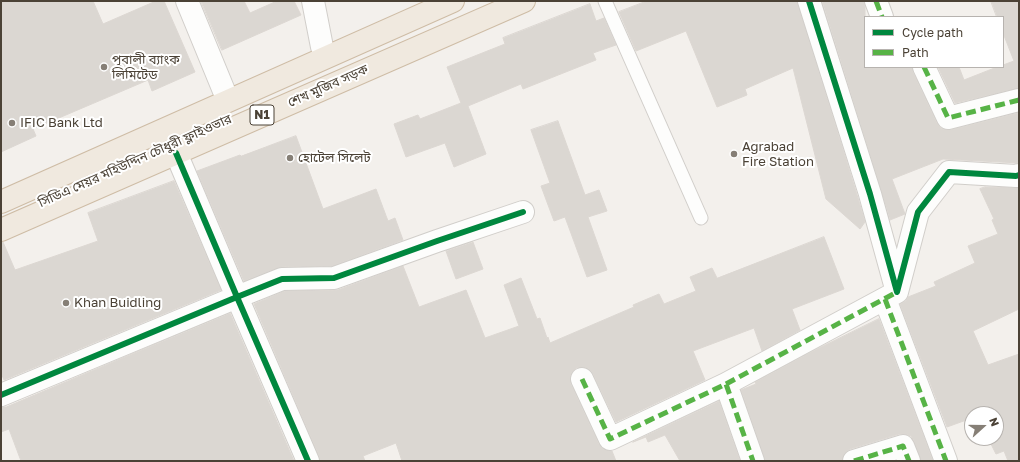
<!DOCTYPE html>
<meta charset="utf-8">
<style>
body{margin:0}
#map{position:relative;width:1020px;height:462px;overflow:hidden;background:#f3f0ec;font-family:"Golos Text",sans-serif}
canvas{display:block}
.frame{position:absolute;inset:0;border:2px solid #4b4236;pointer-events:none}
.legend{position:absolute;left:864px;top:16px;width:140px;height:52px;box-sizing:border-box;background:#fff;border:1px solid #b7b3af;margin:0;padding:5px 7px;list-style:none;font-size:12px;color:#4b4236}
.legend li{display:flex;align-items:center;gap:8px;height:20px}
.legend b{width:20px;border:1px solid #b7b3af}
.north{position:absolute;left:964px;top:406px;width:40px;height:40px;box-sizing:border-box;background:#fff;border:1px solid #b7b3af;border-radius:50%;rotate:69deg;font-size:11px;font-weight:700;line-height:16px;text-align:center;color:#4b4236}
.north::after{content:'';display:block;margin:auto;width:14px;height:18px;background:#867f76;clip-path:polygon(50% 0,100% 100%,50% 72%,0 100%)}
</style>
<div id="map">
<canvas width="1020" height="462"></canvas>
<div class="frame"></div>
<ul class="legend">
<li><b style="height:5px;background:#00873e"></b>Cycle path</li>
<li><b style="height:5px;background:#57b346"></b>Path</li>
</ul>
<div class="north">N</div>
</div>
<script>
const ctx = document.querySelector('canvas').getContext('2d');
ctx.lineJoin = 'round';
function fill(path, color) { ctx.fillStyle = color; ctx.fill(path, 'evenodd'); }
function stroke(path, color, width, dash) { ctx.strokeStyle = color; ctx.lineWidth = width; ctx.lineCap = dash ? 'butt' : 'round'; ctx.setLineDash(dash || []); ctx.stroke(path); }
function write(font, color, halo, rows, align = 'center') {
  ctx.font = font + ' "Golos Text","Noto Sans Bengali",sans-serif'; ctx.lineWidth = 4; ctx.setLineDash([]); ctx.textBaseline = 'middle'; ctx.strokeStyle = halo; ctx.fillStyle = color; for (const [text, x, y, turn = 0] of rows) {
    ctx.save(); ctx.translate(x, y); ctx.rotate((+turn || 0) * Math.PI / 180); ctx.textAlign = isNaN(turn) ? turn : align; if (halo) ctx.strokeText(text, 0, 0); ctx.fillText(text, 0, 0); ctx.restore();
  }
}
const building = new Path2D(`
 M1 1H93L103 24 156 1H164L195 72 152 91 148 80 33 129 36 136 1 152Z
 M201 1H244L250 13 277 1H294L301 15 222 50Z
 M647 1H797L858 198 865 222 860 229 826 199 793 68 745 89 747 95 717 107 686 31 636 51 619 12Z
 M822 1H864L865 7V67H912L913 72 937 123 941 128 946 130H951L1019 113V163L943 159 892 179 905 214 890 220Z
 M991 1H1019V88L955 103 938 67H959L964 80 997 67H1003V65L1014 61 1003 33V17H997Z
 M590 4 596 21 604 18 616 45 593 53 596 60 523 89 521 84 468 106 486 154 454 167 445 143 406 157 394 124 418 115 420 119 461 103 447 67 505 44 503 38Z
 M558 121 585 195 599 190 607 211 588 217 607 270 587 277 565 217 554 221 541 186 550 183 531 130Z
 M296 136 323 209 376 189 388 221 395 218 403 240 332 266 281 267 244 281 197 171 240 155 241 156Z
 M174 181 221 290 4 380 1 373V242H3L15 270 98 241 88 213Z
 M985 187 1019 188V309L973 331 988 365 1019 354V461H1008L1004 451 996 454 989 440 982 442 980 438H996V414H972V418L947 427 900 304 906 301 908 297 936 286 934 282 975 263 968 246 998 234 992 220 994 219 980 189Z
 M824 237 844 289 792 309 800 330 762 351 754 328 693 351 705 380 616 422 593 374 589 369 583 367 576 368 572 372 570 378 571 384 599 444 603 449 609 451H612L616 461H402L396 443 363 456 365 461H320L319 456 254 304 285 291 338 290 403 266 419 307 466 290 485 338 519 326 504 285 521 278 537 319 540 318 547 338 548 337 550 343 634 307 633 305 659 294 664 304 696 291 690 277 712 268 717 278Z
 M473 242 483 269 456 279 446 251Z
 M230 313 294 461H21L9 429 1 432V407H6Z
 M879 319 933 461H921L914 441 911 436 905 434H899L850 449 845 453 842 461H765L741 390 756 384 755 382 811 352Z
 M719 401 740 461H680L665 435 648 442 646 437 633 442Z`);
fill(building, '#dbd7d2');
stroke(building, '#dcd7d2', 1);
const service = new Path2D(`
 M605 1 701 218`);
const minor = new Path2D(`
 M187 1 224 91
 M313 1 322 47
 M809 1 870 194 897 292 918 212 949 172 1016 176 1019 175
 M876 1 882 17
 M924 67 948 118 1019 100
 M885 299 946 461
 M582 379 610 439 726 384 753 461
 M726 384 897 292
 M1 395 237 297 176 153
 M308 461 237 297 282 279 334 278 437 241 523 212
 M854 461 903 446 909 461`);
const trunk = new Path2D(`
 M1 202 453 1
 M1 230 524 1`);
stroke(service, '#d1ceca', 15);
stroke(minor, '#d1ceca', 24);
stroke(trunk, '#cebca5', 24);
stroke(service, '#fdfdfc', 13);
stroke(minor, '#fdfdfc', 22);
stroke(trunk, '#f0e9df', 22);
stroke(new Path2D(`
 M876 1 882 17
 M924 67 948 118 1019 100
 M885 299 946 461
 M582 379 610 439 726 384 753 461
 M726 384 897 292
 M854 461 903 446 909 461`), '#57b346', 5, [10, 5]);
stroke(new Path2D(`
 M809 1 870 194 897 292 918 212 949 172 1016 176 1019 175
 M1 395 237 297 176 153
 M308 461 237 297 282 279 334 278 437 241 523 212`), '#00873e', 6);
for (const [x, y, r, color] of [
 [104,67,4,"#867f76"],
 [12,123,4,"#867f76"],
 [734,154,4,"#867f76"],
 [290,158,4,"#867f76"],
 [66,303,4,"#867f76"]
]) { const dot = new Path2D(); dot.arc(x, y, r, 0, 2 * Math.PI); ctx.fillStyle = color; ctx.fill(dot); stroke(dot, '#fff', 1.5); }
for (const [x, y, w] of [
 [262,115,24]
]) { const box = new Path2D(); box.roundRect(x - w / 2, y - 10, w, 20, 3); ctx.fillStyle = '#fff'; ctx.fill(box); stroke(box, '#4b4236', 1); }
write('bold 12px', '#4b4236', null, [
 ["N1",262,115]
]);
write('13px', '#4b4236', '#fff', [
 ["পূবালী ব্যাংক",112,60],
 ["লিমিটেড",112,75],
 ["IFIC Bank Ltd",20,123],
 ["Agrabad",742,147],
 ["Fire Station",742,162],
 ["হোটেল সিলেট",298,158],
 ["Khan Buidling",74,303]
], 'left');
write('13px', '#4b4236', '#fff', [
 ["শেখ মুজিব সড়ক",328,86,-24],
 ["সিডিএ মেয়র মহিউদ্দিন চৌধুরী ফ্লাইওভার",135,161,-24]
]);
</script>
